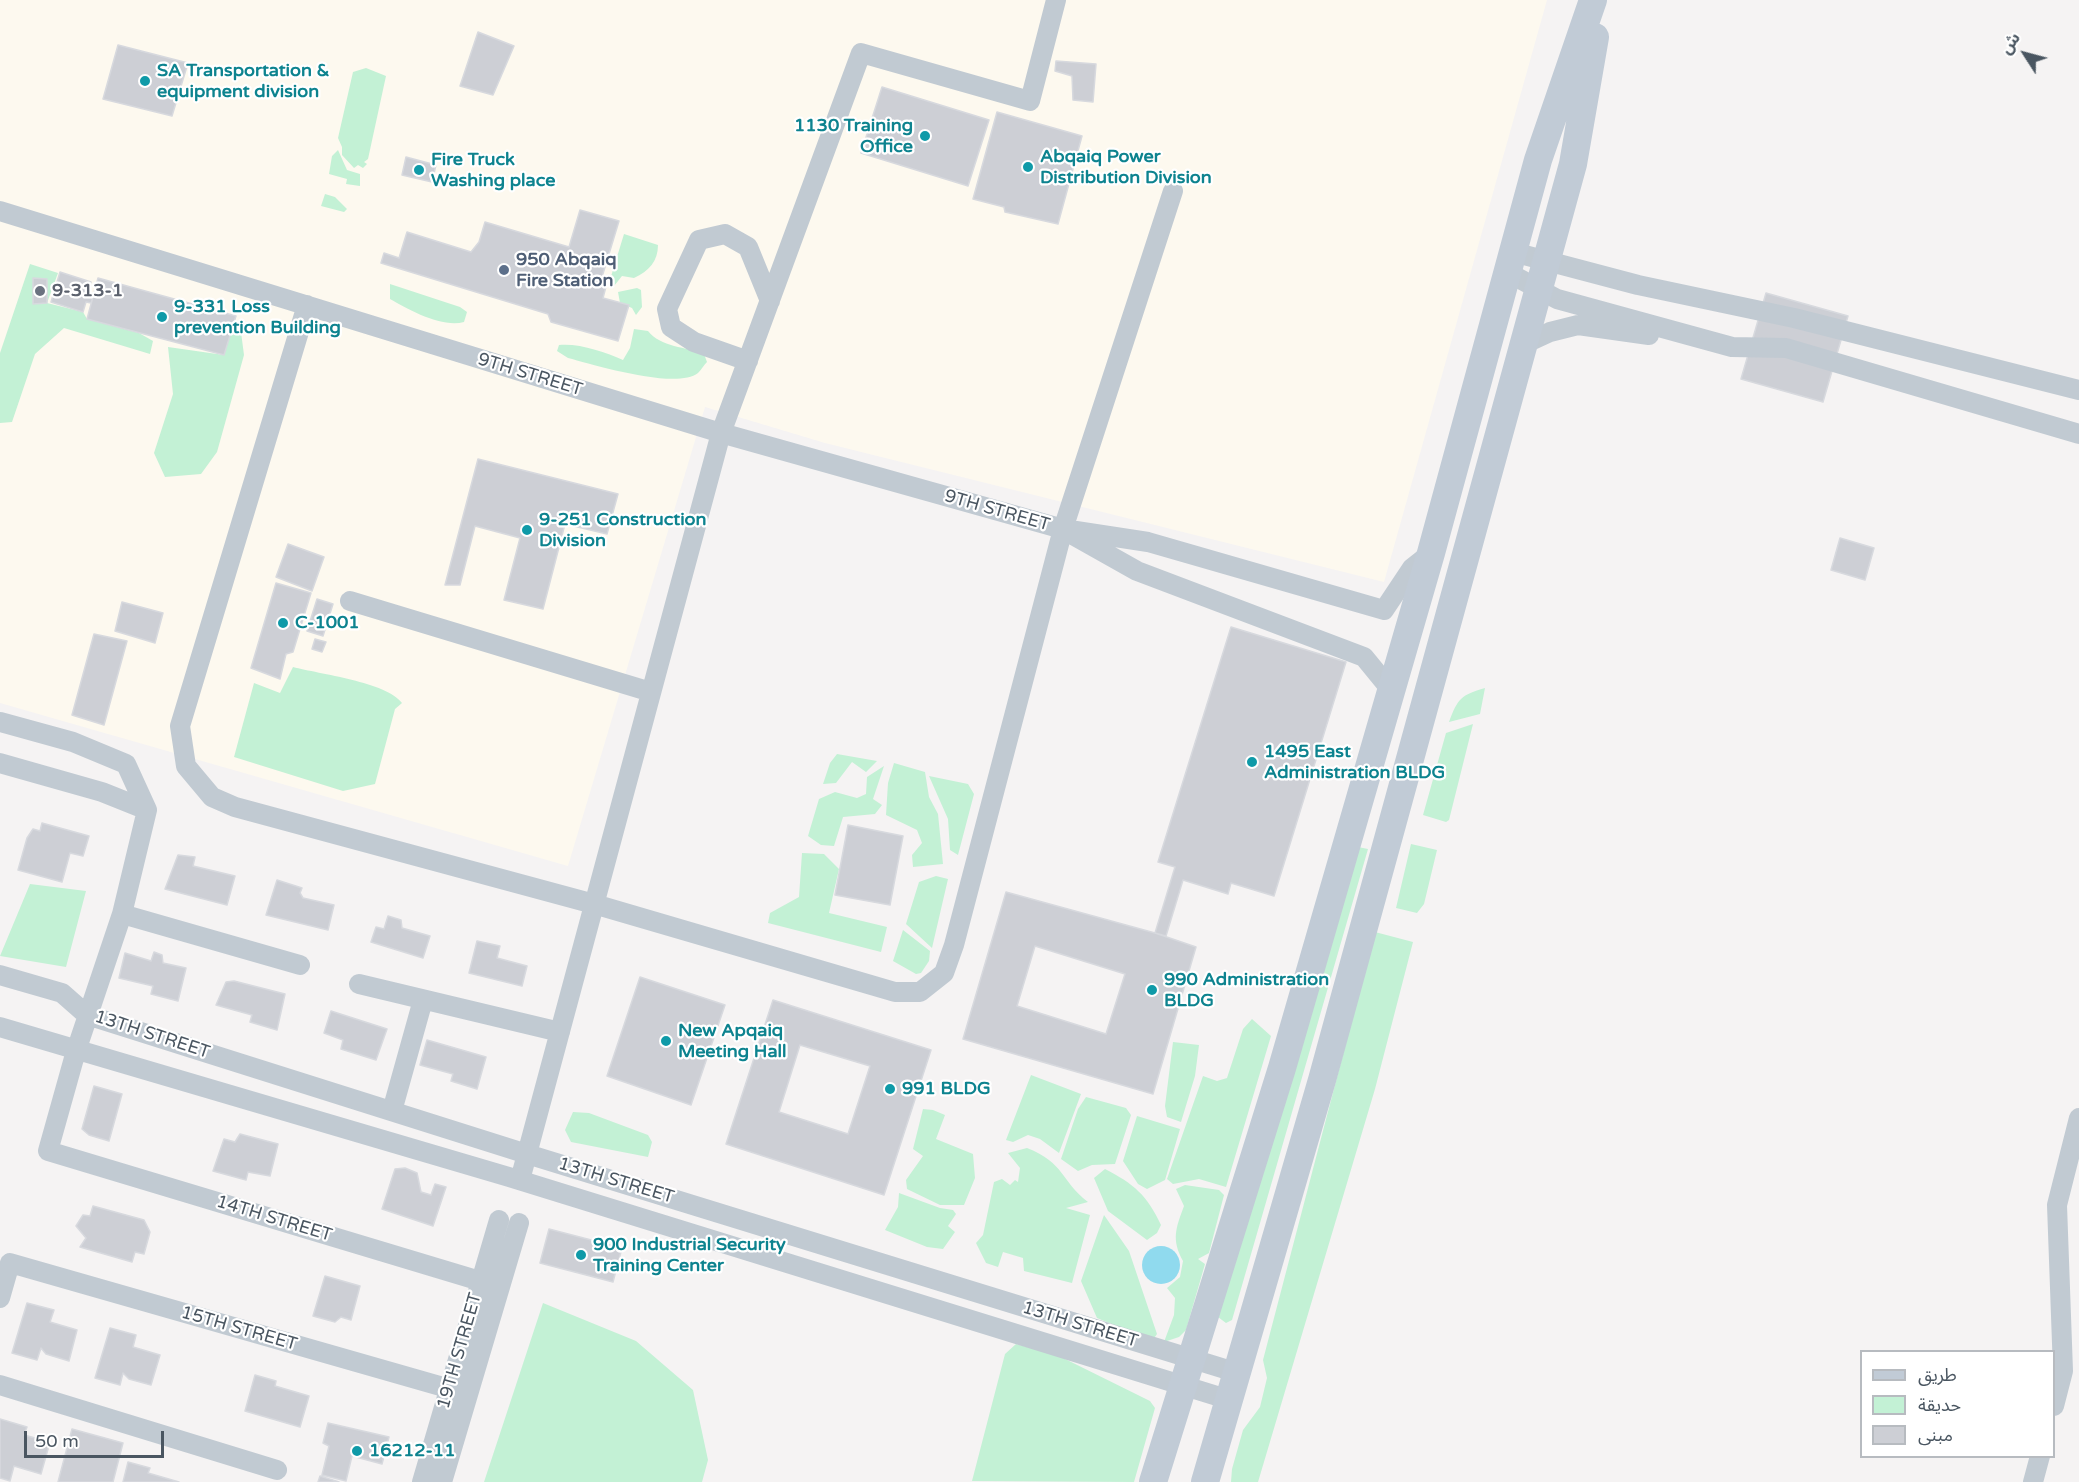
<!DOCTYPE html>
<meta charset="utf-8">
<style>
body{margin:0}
#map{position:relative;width:2079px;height:1482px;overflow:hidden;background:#f5f3f3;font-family:"Varela Round","Noto Sans Arabic",sans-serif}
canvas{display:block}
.legend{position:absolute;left:1860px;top:1350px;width:195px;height:108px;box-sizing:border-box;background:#fff;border:2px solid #b7bbc0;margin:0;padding:8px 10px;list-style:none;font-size:18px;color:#4a5661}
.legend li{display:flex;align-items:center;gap:12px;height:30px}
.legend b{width:30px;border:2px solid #b7bbc0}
.north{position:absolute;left:1995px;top:24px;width:60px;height:60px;-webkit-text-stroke:4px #fff;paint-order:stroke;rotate:306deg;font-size:16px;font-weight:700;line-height:24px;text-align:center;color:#4a5661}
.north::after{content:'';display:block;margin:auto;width:21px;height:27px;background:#4a5661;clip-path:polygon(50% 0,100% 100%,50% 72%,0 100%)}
.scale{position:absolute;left:24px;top:1431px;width:140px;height:27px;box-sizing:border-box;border:3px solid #4a5661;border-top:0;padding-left:8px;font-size:18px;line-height:21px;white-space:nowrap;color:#4a5661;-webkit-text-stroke:4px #fff;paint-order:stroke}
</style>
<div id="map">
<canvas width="2079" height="1482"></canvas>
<ul class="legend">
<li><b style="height:8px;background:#c1cbd6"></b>طريق</li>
<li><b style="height:16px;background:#c3f1d5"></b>حديقة</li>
<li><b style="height:16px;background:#cdcfd5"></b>مبنى</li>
</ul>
<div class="north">ش</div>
<div class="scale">50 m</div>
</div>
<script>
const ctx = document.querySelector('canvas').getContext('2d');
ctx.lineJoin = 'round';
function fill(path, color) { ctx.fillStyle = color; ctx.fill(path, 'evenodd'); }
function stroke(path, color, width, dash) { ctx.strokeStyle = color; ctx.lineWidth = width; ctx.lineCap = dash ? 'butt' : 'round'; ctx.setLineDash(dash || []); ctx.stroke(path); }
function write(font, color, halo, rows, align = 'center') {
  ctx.font = font + ' "Varela Round",sans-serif'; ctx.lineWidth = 4.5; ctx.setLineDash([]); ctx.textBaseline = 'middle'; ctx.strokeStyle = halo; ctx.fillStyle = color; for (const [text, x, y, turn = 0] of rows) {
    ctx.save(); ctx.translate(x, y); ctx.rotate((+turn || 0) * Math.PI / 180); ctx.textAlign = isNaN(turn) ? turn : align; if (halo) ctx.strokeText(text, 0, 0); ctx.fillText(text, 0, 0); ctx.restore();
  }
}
fill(new Path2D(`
 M0 0H1547L1384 582 825 443 705 407 568 866 0 703Z`), '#fdf9ef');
fill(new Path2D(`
 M366 68 386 76 368 159 364 162 367 164 363 168 358 165 354 168 342 155V147L338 138 353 72Z
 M338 150 347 170 360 174V186L346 184 347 179 329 174 332 156Z
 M325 194 335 197 347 209 344 212 321 206Z
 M624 234 658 245C658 261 649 271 634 278L622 276 614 286 609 283Z
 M30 264 58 273 47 303 83 312 87 319 139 333 153 341 150 354 64 328 35 354 12 422 0 423V353Z
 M390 284 460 307 467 312 464 322C442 328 409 310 390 299Z
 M637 288 641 290 642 307 636 315 632 308 620 303 618 292Z
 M233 324 241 332 244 355 217 452 201 474 165 477 154 453 173 394 168 347 224 355Z
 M634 329 648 331C660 347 687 347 704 354L707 362C704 365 701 370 698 373 676 390 595 365 568 358L557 351 559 345C579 343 605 352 623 360L630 348Z
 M293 667C319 674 387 682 402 703L395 709 375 784 343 791 234 757 254 683 280 693Z
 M1485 688 1480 714 1449 722C1458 698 1461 695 1485 688Z
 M1473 724 1449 820 1446 822 1423 815 1446 733Z
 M837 754 877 761 866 772 852 762 836 783 823 784 830 763Z
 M894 763 925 772 929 797 938 814 943 864 913 867 912 855 922 843 917 830 886 815 888 783Z
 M884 766 873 799 882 805 875 814 843 817 834 846 821 845 808 836 819 799 835 792 857 798 866 794 867 777Z
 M929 776 968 784 974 794 958 855 950 850 948 819Z
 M1411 844 1437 850 1424 904 1417 913 1396 908Z
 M1358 847 1368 849 1232 1320 1226 1323 1214 1314Z
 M802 853 824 854 839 869 829 913 887 927 881 952 768 923 770 913 799 897Z
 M936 876 948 879 932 948 906 924 919 882Z
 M30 884 86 891 66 967 0 956Z
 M903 930 930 951 929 961 921 973 916 974 893 961Z
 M1375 932 1413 942 1375 1089 1258 1482H1231L1232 1469 1243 1430 1260 1407 1267 1378 1263 1360Z
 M1252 1019 1271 1036 1226 1187 1199 1179 1173 1184 1167 1179 1203 1076 1217 1081 1227 1078 1243 1029Z
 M1173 1042 1199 1045 1195 1076 1181 1122 1167 1117 1165 1106Z
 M1031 1075 1081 1094 1059 1153 1040 1139 1028 1135 1013 1142 1006 1140Z
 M1086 1097 1126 1108 1131 1115 1115 1164 1092 1165 1078 1171 1061 1159 1078 1109Z
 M923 1109 933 1110 945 1115 936 1139 973 1154 975 1178 964 1205H940L907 1189 906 1180 923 1156 913 1149Z
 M573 1112 589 1113 648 1135 652 1142 648 1157 571 1142 565 1130Z
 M1137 1116 1180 1129 1165 1180 1147 1189 1138 1184 1123 1161Z
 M1027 1148C1065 1163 1060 1180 1088 1202L1066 1208 1090 1215 1072 1283 1024 1271 1023 1258 1003 1252 998 1267 986 1263 976 1243 983 1235 994 1182 1002 1179 1010 1185 1015 1180 1018 1182 1020 1168 1008 1153Z
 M1105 1169C1134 1184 1147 1195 1161 1225L1157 1233 1147 1240 1108 1211 1094 1178Z
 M1185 1185 1219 1190 1224 1195 1209 1253 1198 1259 1205 1264 1186 1330 1179 1337 1164 1342 1174 1315 1175 1298 1167 1288 1180 1277 1183 1261C1171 1239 1176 1228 1184 1206L1176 1189Z
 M899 1193 940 1208 953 1210 956 1214 948 1226 955 1232 943 1249 927 1247 885 1230 898 1207Z
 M1104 1215 1129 1251 1157 1334 1152 1341 1097 1318 1081 1281Z
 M543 1303 636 1341 693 1390 708 1460 702 1482H484Z
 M1016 1344 1057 1355 1150 1401 1155 1408 1134 1482 972 1481 1005 1354Z`), '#c3f1d5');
fill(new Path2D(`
 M1142 1265a19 19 0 1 1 38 0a19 19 0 1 1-38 0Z`), '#90daee');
const building = new Path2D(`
 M478 32 514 46 493 95 460 86Z
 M118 45 188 63 172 116 103 99Z
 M1056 61 1096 64 1093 102 1073 100 1072 76 1055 71Z
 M882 87 989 120 968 186 861 153Z
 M997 112 1082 136 1058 224 1005 212 1004 207 973 199Z
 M406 157 436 165 432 182 402 175Z
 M580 210 619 221 602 277 608 279 603 298 629 305 618 341 551 322 548 314 381 263 384 253 399 258 407 232 471 252 479 242 485 222 569 247Z
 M60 272 91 282 87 295 93 297 91 303 86 302 83 312 51 302Z
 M33 278 47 279V303L33 304Z
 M98 278 236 316 224 355 87 319Z
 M1766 293 1848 316 1823 402 1741 379Z
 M478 459 618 494 607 534 565 524 543 609 504 600 520 538 475 526 460 585H445Z
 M1840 538 1874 548 1865 580 1831 570Z
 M288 544 324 557 312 591 276 577Z
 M276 583 311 593 293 652 286 654 280 679 251 668Z
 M317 599 333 604 323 636 307 631Z
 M122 602 163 613 155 643 115 631Z
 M1231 627 1346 662 1274 896 1231 883 1228 894 1183 880 1166 936 1155 933 1175 867 1158 862Z
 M94 634 127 641 104 725 72 715Z
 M315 639 326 642 322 652 312 649Z
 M42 823 89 836 83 856 70 853 62 882 18 870 27 838 33 829 40 831Z
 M848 825 903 836 890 905 835 895Z
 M178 855 195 857 193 866 235 876 227 905 165 889Z
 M277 880 302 888 300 893 303 898 334 905 328 930 266 915Z
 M1006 892 1155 933 1196 947 1153 1094 963 1039ZM1035 946 1125 974 1106 1034 1017 1006Z
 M388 916 401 920 402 928 430 936 423 958 371 942 376 927 384 929Z
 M477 941 500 946 497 958 527 966 522 986 469 973Z
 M154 952 162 955 163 963 186 968 178 1001 151 994 153 986 119 978 125 953 151 961Z
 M640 977 725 1005 691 1105 607 1076Z
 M234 981 285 994 277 1030 250 1022 252 1015 216 1005 226 982Z
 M773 1000 931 1050 884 1195 726 1144ZM800 1045 870 1066 848 1134 779 1112Z
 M331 1011 387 1029 376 1060 341 1049 343 1040 324 1033Z
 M427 1040 486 1057 477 1089 451 1081 453 1074 420 1065Z
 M94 1086 122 1094 109 1141 89 1135 82 1129Z
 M240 1134 278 1144 270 1176 248 1172 246 1180 213 1171 224 1139 235 1142Z
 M405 1168 417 1173 421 1192 431 1195 435 1184 446 1187 433 1226 382 1209 395 1169Z
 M93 1206 144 1220 150 1232 144 1254 135 1252 132 1262 80 1247 86 1238 76 1226 83 1215 90 1216Z
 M549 1229 622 1248 613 1282 540 1263Z
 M325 1276 360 1286 351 1320 341 1317 335 1322 313 1316Z
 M27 1303 54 1310 50 1322 77 1330 69 1361 46 1354 41 1348 37 1360 12 1353Z
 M110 1328 136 1335 133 1347 160 1355 151 1385 129 1379 123 1373 120 1385 95 1378Z
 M255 1375 276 1381 275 1386 309 1396 300 1427 245 1411Z
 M0 1419 27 1427 24 1435 50 1442 41 1474 14 1466 10 1481 0 1478Z
 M328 1423 389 1437 382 1464 352 1456 346 1481 322 1475 329 1446 323 1443Z
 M72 1429 123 1443 113 1482H58Z
 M128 1462 150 1468 148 1473 179 1482H123Z
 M320 1476 339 1482H318Z`);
fill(building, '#cdcfd5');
stroke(building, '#d7d9de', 1.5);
stroke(new Path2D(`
 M0 211 721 433 1063 529 1148 542 1384 610 1412 568 1431 553
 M1513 252 1638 285 1794 318 2079 390
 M1507 272 1557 299 1732 347 1786 348 2079 434
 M307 305 180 726 186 766 212 797 235 807 594 904 895 992H920L944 973 954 945 1063 529 1173 191
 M1524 344 1550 332 1578 325 1649 335
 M748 361 694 342 671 327 667 309 699 240 725 234 748 247 770 301
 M1073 535 1137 571 1364 657 1391 690
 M350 601 651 692
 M0 722 73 742 126 764 147 810
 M0 763 102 792 147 810
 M147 810 122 914 76 1051 48 1151 500 1287
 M122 914 300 965
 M0 975 62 993 87 1015 527 1154 1238 1373
 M359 984 560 1032
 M0 1027 509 1177 1230 1400
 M392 1111 423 1000
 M520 1180 721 433 861 53 1030 101 1056 0
 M0 1298 10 1263 468 1394
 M0 1385 277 1470
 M2054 1406 2063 1371 2057 1205 2079 1118
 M422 1482 499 1220
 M442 1482 519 1223
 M2033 1482 2040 1456`), '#c1cad2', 20);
stroke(new Path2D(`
 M1153 1482 1282 1068 1431 553 1538 160 1593 0
 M1205 1482 1322 1080 1573 164 1595 37`), '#c1cbd6', 28);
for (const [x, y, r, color] of [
 [145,81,6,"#0f9aa8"],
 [925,136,6,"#0f9aa8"],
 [1028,167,6,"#0f9aa8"],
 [419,170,6,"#0f9aa8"],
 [504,270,6,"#5c6f8a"],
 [40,291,6,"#6b7280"],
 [162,317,6,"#0f9aa8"],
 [527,530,6,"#0f9aa8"],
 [283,623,6,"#0f9aa8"],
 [1252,762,6,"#0f9aa8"],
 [1152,990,6,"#0f9aa8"],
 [666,1041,6,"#0f9aa8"],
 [890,1089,6,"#0f9aa8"],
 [581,1255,6,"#0f9aa8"],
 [357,1451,6,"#0f9aa8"]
]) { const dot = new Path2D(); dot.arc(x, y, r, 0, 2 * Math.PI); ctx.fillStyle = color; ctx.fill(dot); stroke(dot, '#fff', 2); }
write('bold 18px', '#0d838f', '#fff', [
 ["SA Transportation &",157,71],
 ["equipment division",157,92],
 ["1130 Training",913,126,"right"],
 ["Office",913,147,"right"],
 ["Abqaiq Power",1040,157],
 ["Distribution Division",1040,178],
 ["Fire Truck",431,160],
 ["Washing place",431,181],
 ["9-331 Loss",174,307],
 ["prevention Building",174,328],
 ["9-251 Construction",539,520],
 ["Division",539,541],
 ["C-1001",295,623],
 ["1495 East",1264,752],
 ["Administration BLDG",1264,773],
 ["990 Administration",1164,980],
 ["BLDG",1164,1001],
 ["New Apqaiq",678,1031],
 ["Meeting Hall",678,1052],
 ["991 BLDG",902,1089],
 ["900 Industrial Security",593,1245],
 ["Training Center",593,1266],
 ["16212-11",369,1451]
], 'left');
write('bold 18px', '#4e5e75', '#fff', [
 ["950 Abqaiq",516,260],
 ["Fire Station",516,281]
], 'left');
write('bold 18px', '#5b616d', '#fff', [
 ["9-313-1",52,291]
], 'left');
write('18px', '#4a5661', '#fff', [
 ["9TH STREET",530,375,17],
 ["9TH STREET",997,511,16],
 ["13TH STREET",152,1035,18],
 ["13TH STREET",616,1181,17],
 ["14TH STREET",274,1219,17],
 ["13TH STREET",1080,1325,17],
 ["15TH STREET",239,1329,16],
 ["19TH STREET",460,1351,-74]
]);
</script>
